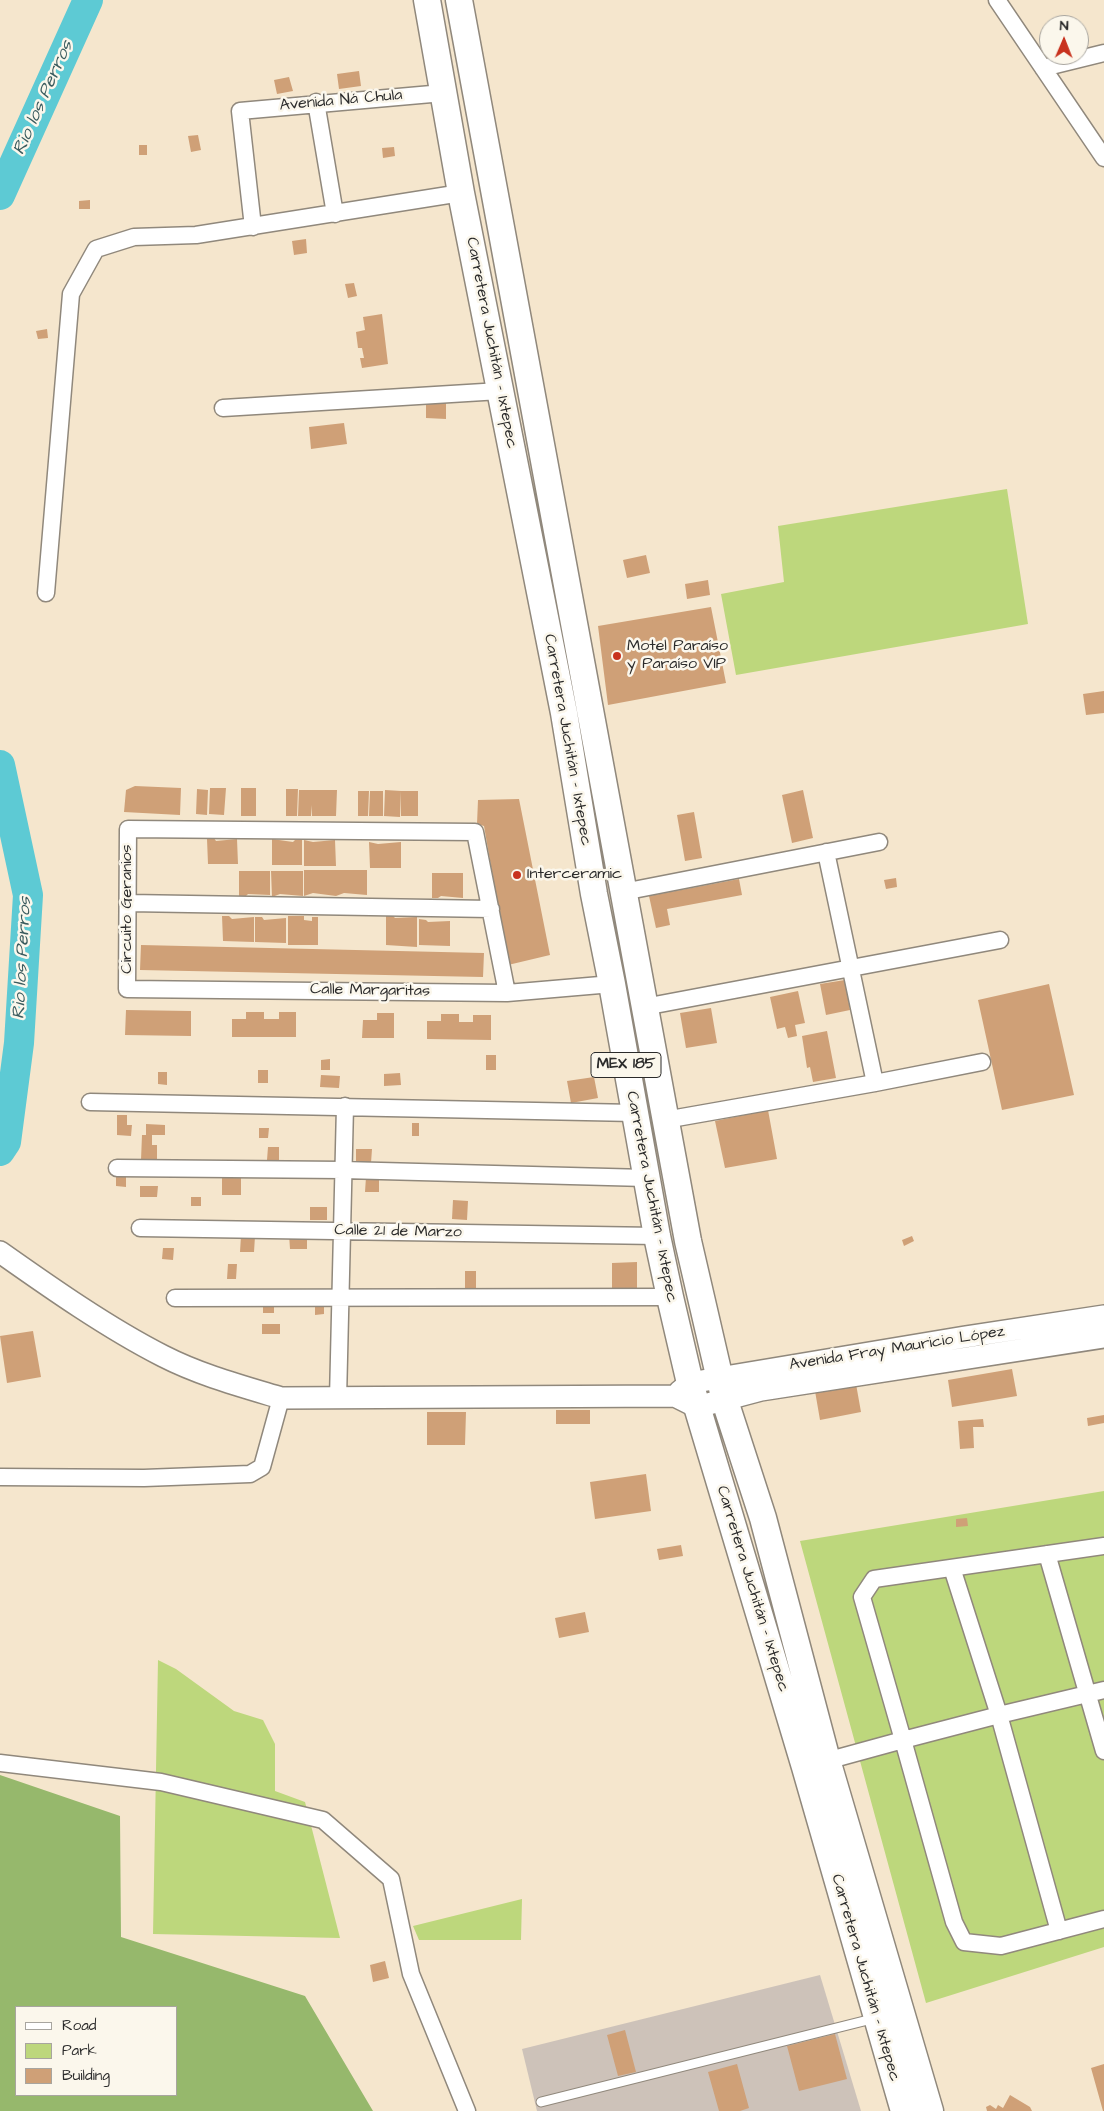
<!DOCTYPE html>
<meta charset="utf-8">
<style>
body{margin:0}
#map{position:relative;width:1104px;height:2111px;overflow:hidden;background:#f5e6cd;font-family:"Architects Daughter",sans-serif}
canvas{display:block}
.legend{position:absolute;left:15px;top:2006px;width:162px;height:90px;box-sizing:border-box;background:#fbf7ec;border:1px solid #a8a59f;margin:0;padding:6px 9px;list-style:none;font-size:15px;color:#2b2b2b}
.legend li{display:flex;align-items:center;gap:10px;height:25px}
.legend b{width:25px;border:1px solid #a8a59f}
.north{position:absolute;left:1039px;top:15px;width:50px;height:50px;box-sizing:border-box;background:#fbf7ec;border:1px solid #a8a59f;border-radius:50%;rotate:1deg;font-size:14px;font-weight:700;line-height:20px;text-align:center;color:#2b2b2b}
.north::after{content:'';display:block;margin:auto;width:18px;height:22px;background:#c8321e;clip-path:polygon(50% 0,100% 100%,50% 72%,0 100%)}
</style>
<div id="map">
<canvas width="1104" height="2111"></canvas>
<ul class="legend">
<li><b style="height:6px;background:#fff"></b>Road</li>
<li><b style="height:14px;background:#bdd77c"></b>Park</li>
<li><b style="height:14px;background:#cfa077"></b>Building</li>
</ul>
<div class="north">N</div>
</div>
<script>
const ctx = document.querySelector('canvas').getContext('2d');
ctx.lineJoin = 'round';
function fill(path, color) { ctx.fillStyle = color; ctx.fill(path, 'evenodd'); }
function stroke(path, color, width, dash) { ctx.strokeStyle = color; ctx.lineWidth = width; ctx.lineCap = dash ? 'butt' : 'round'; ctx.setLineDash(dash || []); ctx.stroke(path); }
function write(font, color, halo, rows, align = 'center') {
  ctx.font = font + ' "Architects Daughter",sans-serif'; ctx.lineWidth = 5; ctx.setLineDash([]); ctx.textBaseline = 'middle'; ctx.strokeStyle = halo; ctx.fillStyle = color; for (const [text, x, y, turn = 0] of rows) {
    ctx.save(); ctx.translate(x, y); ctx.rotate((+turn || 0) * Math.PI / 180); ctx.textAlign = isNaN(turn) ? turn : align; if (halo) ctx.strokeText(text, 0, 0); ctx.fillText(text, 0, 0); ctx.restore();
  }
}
fill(new Path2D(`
 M820 1975 861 2111H537L522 2049Z`), '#cdc2b9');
fill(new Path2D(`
 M1007 489 1028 624 736 675 721 594 784 582 778 526Z
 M1104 1491V1947L926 2003 800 1541Z
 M158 1660 176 1669 234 1711 263 1720 275 1744V1791L305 1802 340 1938 153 1934Z
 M522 1899 521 1940H419L413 1926Z`), '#bdd77c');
fill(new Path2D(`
 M0 1775 120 1816 121 1937 305 1996 373 2111H0ZM16 2007H176V2095H16Z`), '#96b86c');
stroke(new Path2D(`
 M0 195 88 0
 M0 765 28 895 19 1043 6 1142 0 1151`), '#5dcad4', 30);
fill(new Path2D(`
 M359 71 361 86 339 89 337 74Z
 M289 77 293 91 277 94 274 80Z
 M198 135 201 150 191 152 188 136Z
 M139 145H147V155H139Z
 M394 147 395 156 383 158 382 148Z
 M90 200V209H79V201Z
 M306 239 307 253 294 255 292 241Z
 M354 283 357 296 348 298 345 284Z
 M382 314 388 364 362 368 360 358H364L362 348H358L356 332 365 330 363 317Z
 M47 329 48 338 38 339 36 331Z
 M426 402H446V419L426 418Z
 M344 423 347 444 311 449 309 427Z
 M646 555 650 573 627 578 623 560Z
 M708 580 710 595 687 599 685 584Z
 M711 607 726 683 608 705 598 626Z
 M1104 691V713L1086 715 1083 694Z
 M135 786 181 788 180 815 124 812 126 790Z
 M210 788H226L224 815 209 814Z
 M241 788H256V816H241Z
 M197 789 208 790 207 815 196 814Z
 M286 789H298L297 816H286Z
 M299 790H337L336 816H312V805L311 816H298Z
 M385 790 401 791 400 817 384 816Z
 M803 790 813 838 792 843 782 795Z
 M358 791H369L368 816H358Z
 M370 791H383V816H369Z
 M401 791H418V816H401Z
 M519 799 550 955 508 965 484 826 477 824 478 800Z
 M694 812 702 858 685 861 677 815Z
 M214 838 216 841 237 839 238 864H208L207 839Z
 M272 839 293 842 295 840H302V865H272Z
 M304 840 313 842 335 840 336 866H304Z
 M369 842 378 844 401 842V868H370Z
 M304 870H367V895L344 893 336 896 313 893 304 896Z
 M239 871H270V895L248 894 246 896H239Z
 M271 871H303V896L280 894 272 897Z
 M432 873H463V898L441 896 438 898H432Z
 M896 878 897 887 886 889 884 880Z
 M739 879 742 895 667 909 670 925 656 928 649 896Z
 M222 916H229L232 919 254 917V942L223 941Z
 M288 916H304V920L312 921V917H318V945H288Z
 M386 916H393L395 918 417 917V947L386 945Z
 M255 917H262L264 920 286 918V943L255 942Z
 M419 919 426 920 428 922 450 921V946L419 945Z
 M141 945 484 953 483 977 140 970Z
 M845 980 850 1010 826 1015 820 984Z
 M1049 984 1074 1095 1002 1110 978 1000Z
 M798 991 805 1023 795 1025 797 1036 788 1038 785 1027 777 1029 770 997Z
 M711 1008 717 1043 686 1048 680 1013Z
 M126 1010 191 1011V1036L125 1035Z
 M246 1012H264V1019H279V1012H296V1037H232V1019H246Z
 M377 1013H394V1038H362L363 1020H377Z
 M441 1014H459V1022H473V1015H491V1040L427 1039V1021H441Z
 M827 1031 836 1078 813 1082 810 1067 807 1068 802 1036Z
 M486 1055H496V1070H486Z
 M330 1059V1070H321V1060Z
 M258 1070H268V1083H258Z
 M158 1072H167V1085L158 1084Z
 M400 1073 401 1085 384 1086V1074Z
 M321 1075 340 1076 339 1088 320 1087Z
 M594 1077 598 1098 571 1103 567 1081Z
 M768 1110 777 1159 725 1168 715 1121Z
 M117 1115H127V1125H132L131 1136 117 1135Z
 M412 1123H419V1136H412Z
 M146 1124 165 1125V1135H152V1145H157V1161L141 1160 142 1135H146Z
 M259 1128H269L268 1138H259Z
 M268 1147H279V1161L267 1160Z
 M356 1149H372L371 1163H356Z
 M116 1172H126V1187L116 1186Z
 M222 1175 241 1176V1195H222Z
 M366 1177 379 1178V1192H365Z
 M140 1186H158L157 1197H140Z
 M191 1197H201V1206H191Z
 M453 1200 468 1201 467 1220 452 1219Z
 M310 1207H327V1220H310Z
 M289 1234H307V1249H290Z
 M241 1236H255L254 1252H240Z
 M912 1236 914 1241 904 1246 902 1240Z
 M163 1248H174L173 1260 162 1259Z
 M637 1262V1290L612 1291V1263Z
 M228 1264H237L236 1279H227Z
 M465 1271H476V1288H465Z
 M315 1306H324V1314L315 1315Z
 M263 1307H274V1313H263Z
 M262 1324H280V1334H262Z
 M33 1331 41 1377 7 1383 0 1336Z
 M1012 1369 1017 1396 952 1407 948 1380Z
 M856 1384 861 1412 820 1420 815 1391Z
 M556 1410H590V1424H556Z
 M427 1412H466L465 1445H427Z
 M1104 1415V1423L1088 1426 1087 1418Z
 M983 1419 984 1427H973L974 1448 960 1449 958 1421Z
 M646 1474 651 1511 595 1519 590 1482Z
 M967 1518 968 1526 956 1527V1519Z
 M681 1545 683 1556 659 1560 657 1549Z
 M585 1612 589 1632 559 1638 555 1618Z
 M385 1961 389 1978 373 1982 370 1965Z
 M625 2030 636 2072 618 2076 607 2035Z
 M835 2034 847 2079 799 2091 787 2046Z
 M737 2064 749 2108 740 2111H719L708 2072Z
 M1104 2064V2111H1103L1091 2068Z
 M1010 2095 1030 2107 1032 2111H987L986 2107 990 2105 996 2109 998 2105 1003 2108Z`), '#cfa077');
const service = new Path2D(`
 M541 2102 876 2018`);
const minor = new Path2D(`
 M997 0 1104 158
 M1043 68 1104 53
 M316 102 335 214
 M253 227 240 111 443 93
 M223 408 500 391
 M46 593 71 294 96 249 134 237 196 235 461 193
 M826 852 875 1083
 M623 892 879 842
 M129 903 491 909
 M507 993 475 832 128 829 127 989 507 993 612 984
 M644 1007 1000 940
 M90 1102 635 1113
 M665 1120 875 1083 982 1062
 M117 1168 343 1170 646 1178
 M140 1228 657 1236
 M175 1298 670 1297
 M338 1399 345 1106
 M0 1477 144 1478 250 1474 262 1467 281 1398
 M1047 1554 1104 1751
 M952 1568 999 1715 1059 1931
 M1104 1690 999 1715 903 1740 954 1922 964 1942 1001 1946 1104 1919
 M0 1763 161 1782 323 1820 391 1879 411 1974 467 2111
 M819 1763 903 1740 862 1597 874 1579 1104 1546`);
const tertiary = new Path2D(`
 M0 1252C51 1288 108 1328 163 1356 200 1375 241 1386 281 1398L675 1396 697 1407 761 1390 1104 1337
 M679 1392 690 1383 719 1378 965 1337 1104 1316`);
const primary = new Path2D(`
 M427 0 461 193 564 713 594 894 612 984 657 1236 670 1297 690 1383 805 1767 904 2111
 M459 0 688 1241 725 1401 763 1518 827 1760 930 2111`);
stroke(service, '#90887c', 11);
stroke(minor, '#90887c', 19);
stroke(tertiary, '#90887c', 24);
stroke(primary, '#90887c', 29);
stroke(service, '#fff', 9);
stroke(minor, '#fff', 16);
stroke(tertiary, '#fff', 21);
stroke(primary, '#fff', 26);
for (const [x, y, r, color] of [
 [617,656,5,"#c8321e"],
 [517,875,5,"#c8321e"]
]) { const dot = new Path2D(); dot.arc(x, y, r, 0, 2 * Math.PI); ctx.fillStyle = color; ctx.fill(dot); stroke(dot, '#fbf7ec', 2); }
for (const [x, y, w] of [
 [626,1065,70]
]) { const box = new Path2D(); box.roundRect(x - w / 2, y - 12.5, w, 25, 4); ctx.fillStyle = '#fbf7ec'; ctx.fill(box); stroke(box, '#2b2b2b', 1); }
write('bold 15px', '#2b2b2b', null, [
 ["MEX 185",626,1065]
]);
write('16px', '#2b2b2b', '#fbf7ec', [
 ["Avenida Ná Chula",341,101,-5],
 ["Carretera Juchitán - Ixtepec",491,343,79],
 ["Carretera Juchitán - Ixtepec",567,740,80],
 ["Circuito Geranios",128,909,-90],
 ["Calle Margaritas",370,991,1],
 ["Carretera Juchitán - Ixtepec",651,1197,79],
 ["Calle 21 de Marzo",398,1232,1],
 ["Avenida Fray Mauricio López",897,1349,-9],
 ["Carretera Juchitán - Ixtepec",752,1589,73],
 ["Carretera Juchitán - Ixtepec",865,1978,74]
]);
write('16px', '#2b2b2b', '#fbf7ec', [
 ["Motel Paraíso",627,647],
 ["y Paraíso VIP",627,665],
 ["Interceramic",527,875]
], 'left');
write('italic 18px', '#3a5b5e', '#fbf7ec', [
 ["Rio los Perros",44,98,-66],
 ["Rio los Perros",23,958,-87]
]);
</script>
